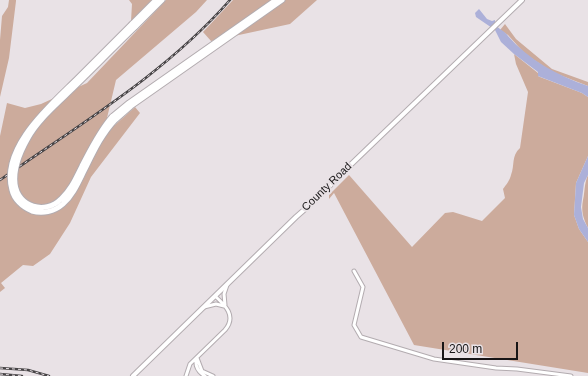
<!DOCTYPE html>
<style>
body{margin:0}
#map{position:relative;width:588px;height:376px;overflow:hidden;background:#e9e2e6;font-family:Helvetica,sans-serif}
canvas{display:block}
.scale{position:absolute;left:442px;top:342px;width:76px;height:18px;box-sizing:border-box;border:2px solid #171516;border-top:0;padding-left:5px;font-size:12px;line-height:14px;white-space:nowrap;color:#171516;-webkit-text-stroke:3px #e9e2e6;paint-order:stroke}
</style>
<div id="map">
<canvas width="588" height="376"></canvas>
<div class="scale">200 m</div>
</div>
<script>
const ctx = document.querySelector('canvas').getContext('2d');
ctx.lineJoin = 'round';
function fill(path, color) { ctx.fillStyle = color; ctx.fill(path, 'evenodd'); }
function stroke(path, color, width, dash) { ctx.strokeStyle = color; ctx.lineWidth = width; ctx.lineCap = dash ? 'butt' : 'round'; ctx.setLineDash(dash || []); ctx.stroke(path); }
function write(font, color, halo, rows, align = 'center') {
  ctx.font = font + ' Helvetica,sans-serif'; ctx.lineWidth = 4; ctx.setLineDash([]); ctx.textBaseline = 'middle'; ctx.strokeStyle = halo; ctx.fillStyle = color; for (const [text, x, y, turn = 0] of rows) {
    ctx.save(); ctx.translate(x, y); ctx.rotate((+turn || 0) * Math.PI / 180); ctx.textAlign = isNaN(turn) ? turn : align; if (halo) ctx.strokeText(text, 0, 0); ctx.fillText(text, 0, 0); ctx.restore();
  }
}
fill(new Path2D(`
 M9 0H16V1L9 58 0 97V40L2 16 8 7Z
 M129 0H152L131 21 132 4Z
 M166 0H207L196 12 116 80 107 118 115 125 135 107 140 113 91 177 70 223 50 254 33 266 23 265 1 283 5 288 0 292V136L7 103 25 108 41 104 87 83Z
 M233 0H317L290 24 211 41 203 32Z
 M505 24 516 39 552 69 588 82V86L552 72 525 54 508 35 500 30Z
 M514 54 538 73V76L540 77 582 93 588 97V156L576 183 574 215 579 229 588 242V373L414 345 334 193 329 199V195L349 175 412 247 445 213 453 212 482 221 505 198 503 189C506 185 510 180 511 175 515 165 511 156 520 148L528 92 516 64Z
 M588 175V228C583 218 581 211 583 200 585 191 584 184 588 175Z`), '#ccab9c');
fill(new Path2D(`
 M479 9 487 19 492 21 495 20V24C498 29 505 31 508 36 529 60 558 76 588 86V97L582 93 538 76V72L514 54 501 42 495 30 476 17 475 13Z
 M588 156V175L584 183 581 207 583 219 588 228V242L579 229 574 215 576 183Z`), '#acb0d9');
const minor = new Path2D(`
 M354 271 363 287 354 325 361 337 434 359 496 368 517 369 571 376
 M225 305 224 294 227 285
 M204 307 216 304 224 306
 M197 358 202 371 213 376
 M196 359C195 367 198 372 205 376
 M186 376 190 364 225 330C237 316 225 305 215 296`);
const secondary = new Path2D(`
 M133 376 296 217 321 195 340 175 522 0`);
const motorway = new Path2D(`
 M132 24 156 0
 M135 27 162 0
 M112 117 129 103 276 0
 M115 120 131 106 282 0`);
stroke(minor, '#b3acb0', 5);
stroke(secondary, '#b3acb0', 6);
stroke(motorway, '#b3acb0', 7);
stroke(minor, '#fff', 3);
stroke(secondary, '#fff', 4);
stroke(motorway, '#fff', 5);
const rail = new Path2D(`
 M0 180C80 124 165 74 230 0
 M0 368 28 370 49 376
 M0 374 22 376`);
stroke(rail, '#474446', 2.5);
stroke(rail, '#e9e2e6', 1, [3]);
const motorwayBridge = new Path2D(`
 M112 117C99 132 91 149 82 166 76 178 71 190 61 199 45 215 18 207 15 184 13 168 20 152 28 138 38 120 55 106 70 91 92 70 113 48 135 27
 M115 120C101 135 93 153 84 171 78 183 73 195 63 204 54 212 42 214 32 211 22 207 14 199 12 190 0 147 52 104 78 78 96 60 114 42 132 24`);
stroke(motorwayBridge, '#b3acb0', 7, []);
stroke(motorwayBridge, '#fff', 5);
write('11px', '#171516', '#e9e2e6', [
 ["County Road",327,187,-44]
]);
</script>
